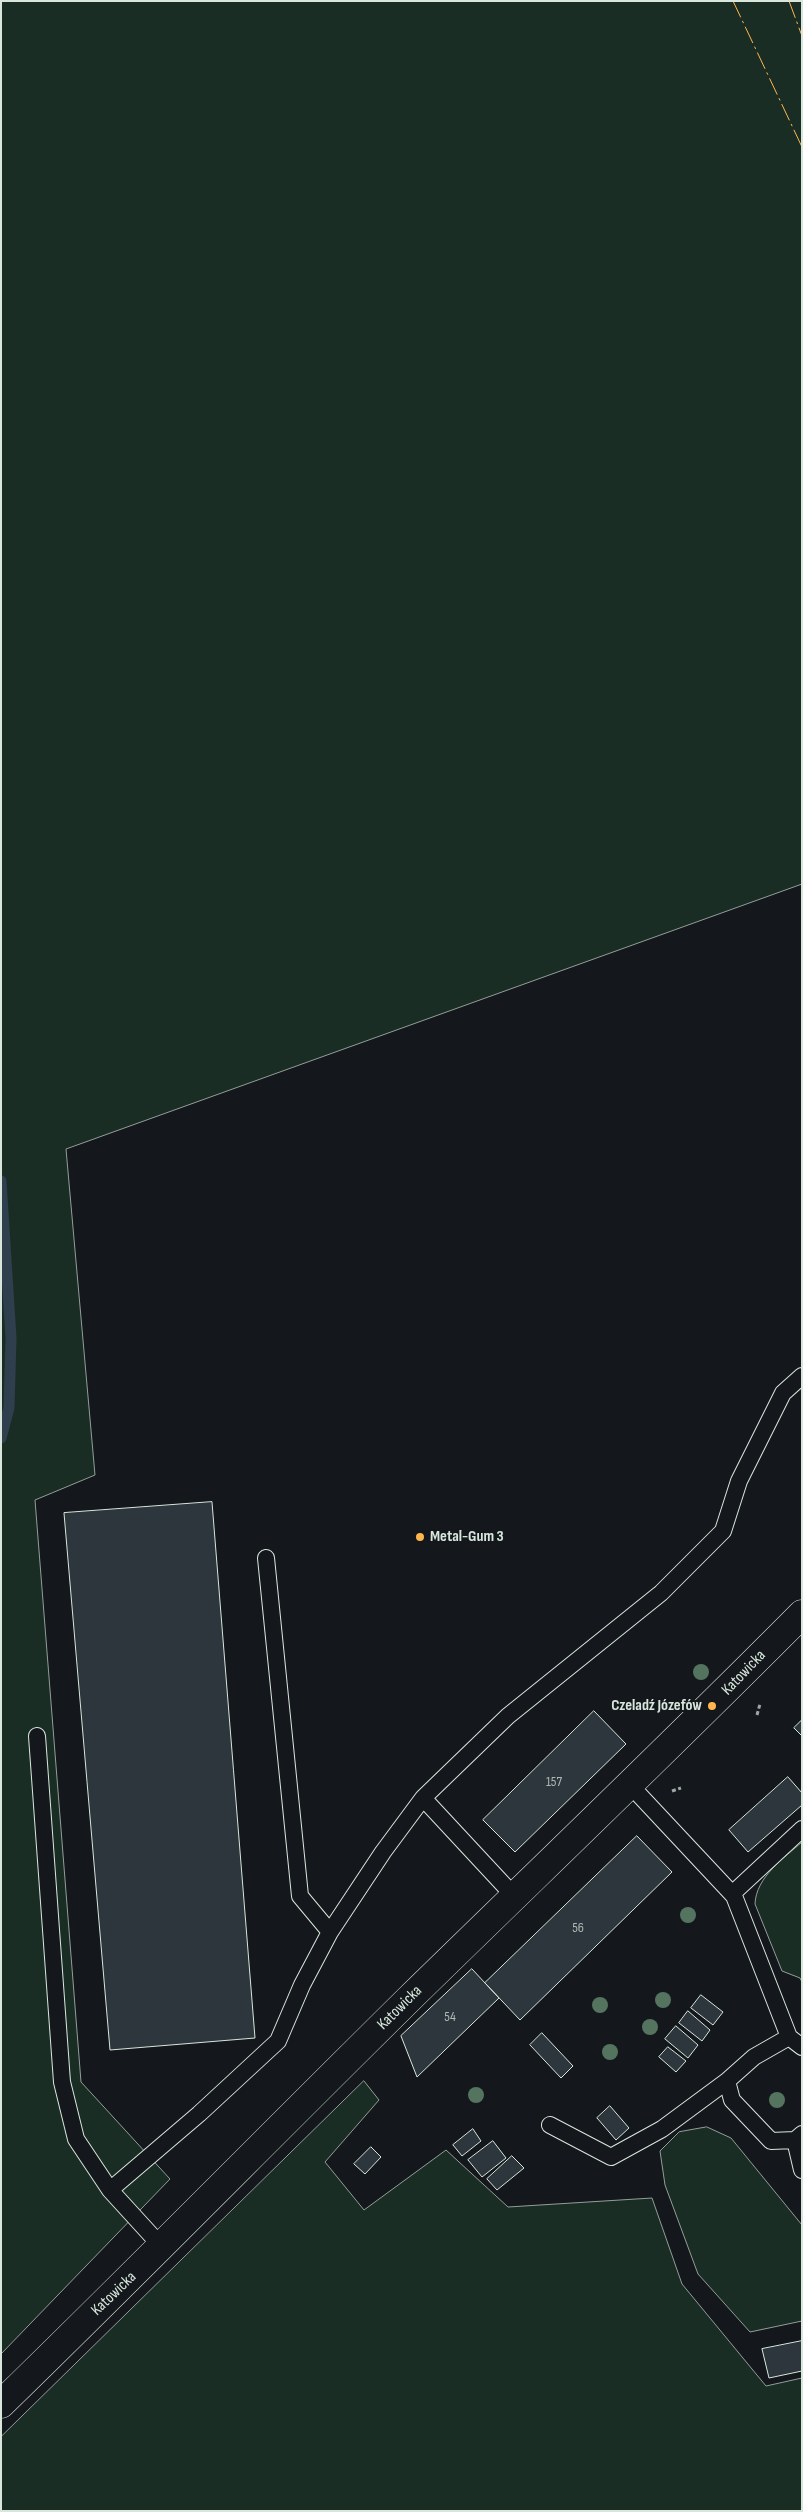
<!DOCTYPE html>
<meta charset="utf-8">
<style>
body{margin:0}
#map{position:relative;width:803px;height:2512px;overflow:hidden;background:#14181c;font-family:"Sofia Sans Condensed",sans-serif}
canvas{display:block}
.frame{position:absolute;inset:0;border:2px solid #d8e6dc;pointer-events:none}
</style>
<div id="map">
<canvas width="803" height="2512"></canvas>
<div class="frame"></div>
</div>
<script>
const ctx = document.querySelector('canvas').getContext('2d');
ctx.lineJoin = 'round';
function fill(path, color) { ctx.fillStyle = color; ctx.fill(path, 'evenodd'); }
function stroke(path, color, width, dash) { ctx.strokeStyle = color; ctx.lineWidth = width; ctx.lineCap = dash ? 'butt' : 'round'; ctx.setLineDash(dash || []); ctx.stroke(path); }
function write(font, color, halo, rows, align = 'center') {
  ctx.font = font + ' "Sofia Sans Condensed",sans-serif'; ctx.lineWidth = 4; ctx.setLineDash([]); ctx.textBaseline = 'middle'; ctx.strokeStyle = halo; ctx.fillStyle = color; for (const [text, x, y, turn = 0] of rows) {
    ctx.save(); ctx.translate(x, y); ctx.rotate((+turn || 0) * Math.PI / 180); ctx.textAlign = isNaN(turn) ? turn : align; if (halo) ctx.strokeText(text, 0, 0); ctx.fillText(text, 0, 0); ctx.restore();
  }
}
const green = new Path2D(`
 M1 1H802V884L66 1149 95 1475 35 1500 81 2082 170 2179 1 2354Z
 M802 1842V1982L800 1978 782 1971 755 1904C756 1877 784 1858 802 1842Z
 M364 2081 379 2100 325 2162 364 2210 446 2150 508 2207 652 2198 682 2284 766 2386 802 2378V2511H1V2437Z
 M707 2127 731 2138 802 2225V2321L750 2332 698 2274 665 2185 660 2151 679 2132Z`);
fill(green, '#1a2d24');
stroke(green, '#939e99', 1);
stroke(new Path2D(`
 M1 1181 11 1338 9 1408 1 1438`), '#2f3f4d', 11);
const building = new Path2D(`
 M212 1502 255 2038 110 2050 64 1513Z
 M594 1711 626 1744 515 1852 483 1820Z
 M802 1720V1736L794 1728Z
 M788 1777 802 1793V1805L748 1852 729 1830Z
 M637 1836 672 1872 520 2020 485 1983Z
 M472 1969 499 1998 417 2077 401 2036Z
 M701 1995 723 2012 713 2025 691 2008Z
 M688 2011 710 2030 702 2041 679 2023Z
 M676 2026 698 2045 688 2058 665 2039Z
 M542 2033 573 2066 561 2078 530 2045Z
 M668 2047 686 2061 676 2072 659 2057Z
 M610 2106 629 2128 616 2140 597 2118Z
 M473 2129 481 2141 462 2156 453 2145Z
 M493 2141 506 2158 482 2177 468 2160Z
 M371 2147 381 2157 365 2174 354 2164Z
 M512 2156 524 2168 497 2190 487 2179Z
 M802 2341V2371L769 2378 762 2349Z`);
fill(building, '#2c363c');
stroke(building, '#d8e6dc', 1);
const lane = new Path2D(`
 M266 1558 300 1896 330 1932 383 1852 423 1798 515 1897
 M37 1736 62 2082 76 2139 110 2190 162 2247
 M631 1786 734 1896 789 2037 802 2047
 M423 1798 508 1716 661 1593 723 1531 739 1481 783 1393 802 1376
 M732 1894 802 1829
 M727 2081 732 2100 771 2141 795 2140
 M550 2125 611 2157 662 2129 727 2081 754 2057 789 2037
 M802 2134 795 2140 802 2170
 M110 2190 199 2114 278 2041 302 1985 330 1932`);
const secondary = new Path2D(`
 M1 2404C139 2270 273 2133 410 1998 541 1870 673 1744 802 1614`);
stroke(lane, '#d8e6dc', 18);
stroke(secondary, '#d8e6dc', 29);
stroke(new Path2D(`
 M757 1715 760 1704
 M672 1791 681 1788`), '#9da8a2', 3, [4, 2.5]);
stroke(lane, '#14181c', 16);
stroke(secondary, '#14181c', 28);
stroke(new Path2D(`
 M733 1 802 147
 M789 1 802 36`), '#ffb74d', 1, [18, 4, 2.5, 4]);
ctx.fillStyle = '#55745f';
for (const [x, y] of [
 [701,1672],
 [688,1915],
 [663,2000],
 [600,2005],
 [650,2027],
 [610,2052],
 [476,2095],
 [777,2100]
]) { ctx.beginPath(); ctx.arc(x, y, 8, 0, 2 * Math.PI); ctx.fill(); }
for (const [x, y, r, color] of [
 [420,1537,5,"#ffb74d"],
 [712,1706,5,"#ffb74d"]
]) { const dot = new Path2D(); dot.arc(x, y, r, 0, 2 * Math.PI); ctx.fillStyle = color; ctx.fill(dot); stroke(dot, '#14181c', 2); }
write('14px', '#adbab4', null, [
 ["157",554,1782],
 ["56",578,1928],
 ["54",450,2017]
]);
write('bold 16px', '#d8e6dc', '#14181c', [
 ["Metal-Gum 3",430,1537],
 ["Czeladź Józefów",702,1706,"right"]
], 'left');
write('16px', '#d8e6dc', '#14181c', [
 ["Katowicka",744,1673,-46],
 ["Katowicka",400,2008,-45],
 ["Katowicka",114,2294,-44]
]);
</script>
